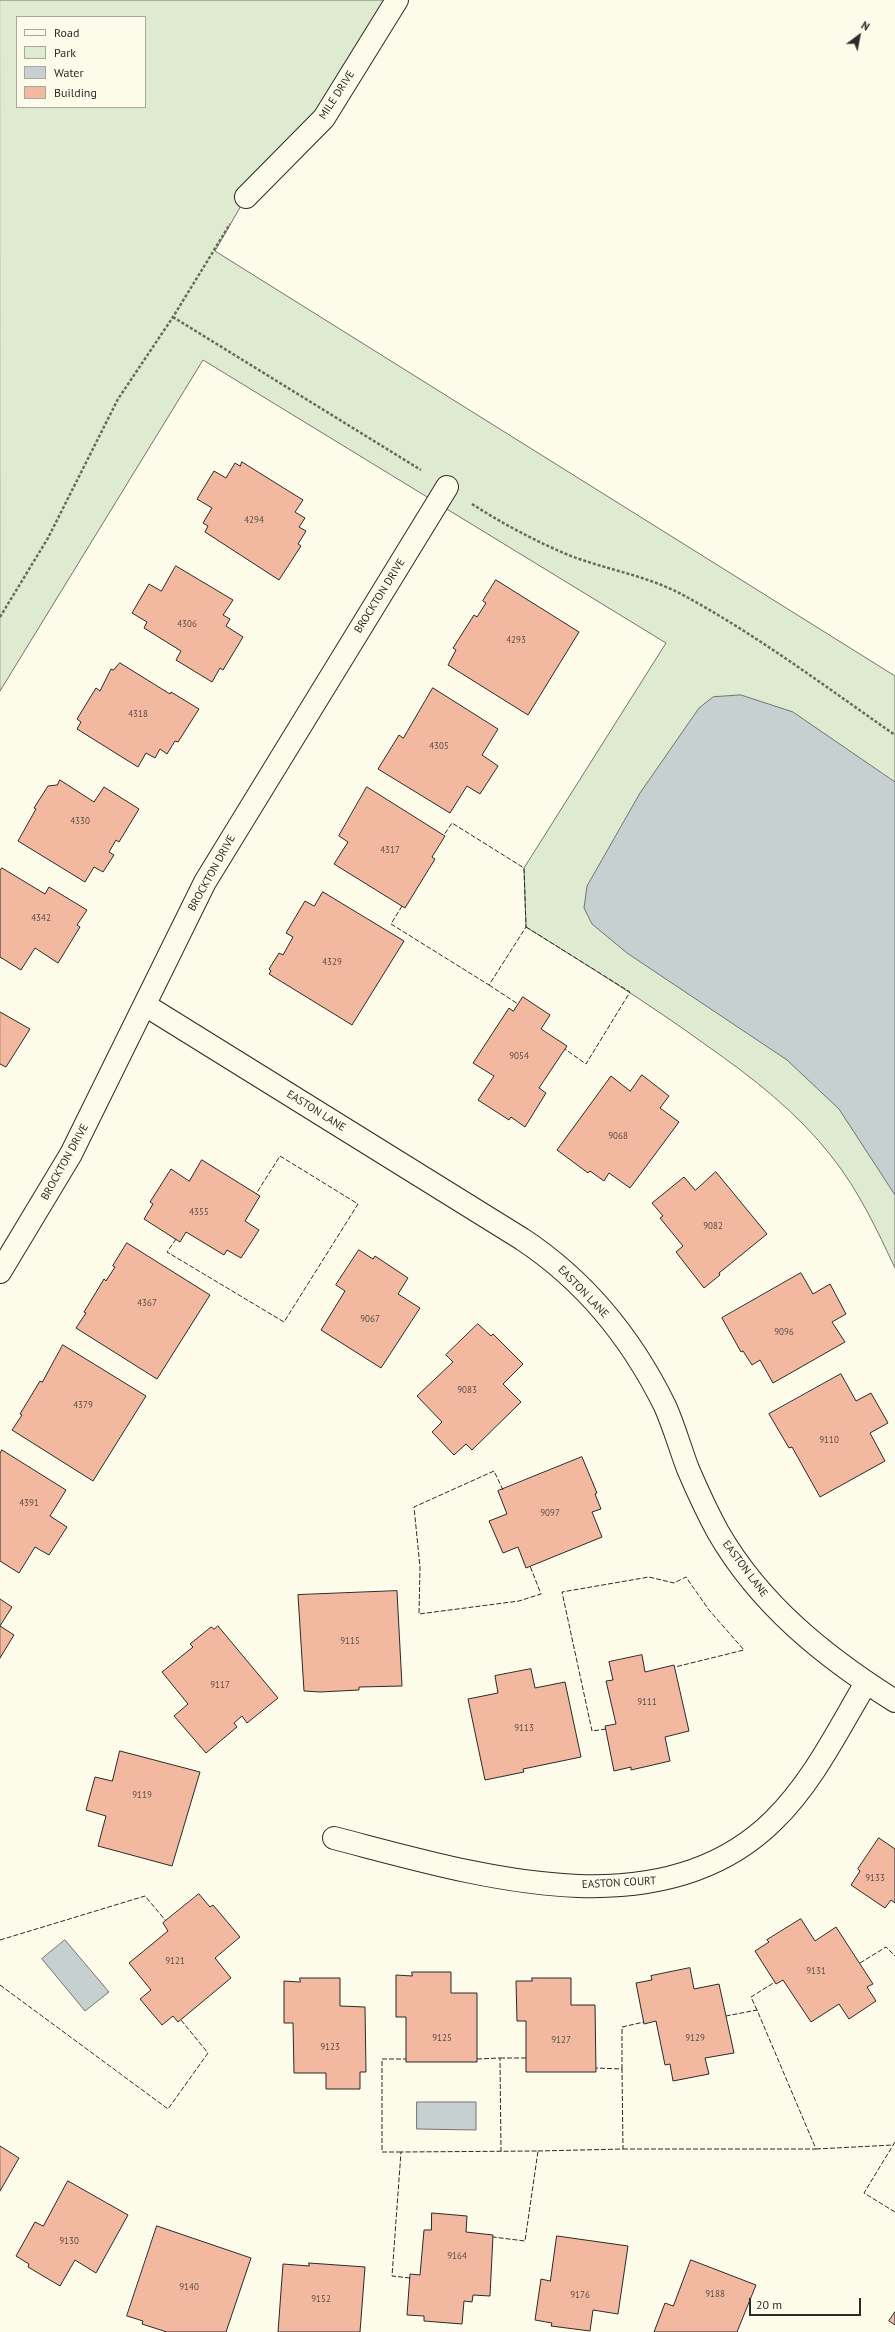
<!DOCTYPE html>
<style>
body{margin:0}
#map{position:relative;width:895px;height:2332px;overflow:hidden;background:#fdfbea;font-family:"PT Sans",sans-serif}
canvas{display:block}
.legend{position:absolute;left:16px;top:16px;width:130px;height:92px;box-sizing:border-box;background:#fdfbea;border:1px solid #a9a89e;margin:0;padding:5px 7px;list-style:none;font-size:12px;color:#2b2b2b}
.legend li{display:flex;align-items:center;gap:8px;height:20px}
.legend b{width:20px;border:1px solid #a9a89e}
.north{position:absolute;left:839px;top:16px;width:40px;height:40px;-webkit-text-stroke:3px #fdfbea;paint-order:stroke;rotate:32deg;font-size:11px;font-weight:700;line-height:16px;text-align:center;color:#2b2b2b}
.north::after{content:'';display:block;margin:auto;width:14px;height:18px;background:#2b2b2b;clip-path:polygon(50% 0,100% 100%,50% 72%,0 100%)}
.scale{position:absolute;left:749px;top:2298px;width:112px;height:18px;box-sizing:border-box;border:2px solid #2b2b2b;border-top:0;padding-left:5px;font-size:12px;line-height:14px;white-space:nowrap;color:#2b2b2b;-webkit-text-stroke:3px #fdfbea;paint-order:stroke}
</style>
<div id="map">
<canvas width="895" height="2332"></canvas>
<ul class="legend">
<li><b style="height:5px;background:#fdfbea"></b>Road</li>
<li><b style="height:11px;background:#deebd1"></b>Park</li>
<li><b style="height:11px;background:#c7d0d0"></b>Water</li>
<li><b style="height:11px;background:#f2b8a0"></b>Building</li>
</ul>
<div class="north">N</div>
<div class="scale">20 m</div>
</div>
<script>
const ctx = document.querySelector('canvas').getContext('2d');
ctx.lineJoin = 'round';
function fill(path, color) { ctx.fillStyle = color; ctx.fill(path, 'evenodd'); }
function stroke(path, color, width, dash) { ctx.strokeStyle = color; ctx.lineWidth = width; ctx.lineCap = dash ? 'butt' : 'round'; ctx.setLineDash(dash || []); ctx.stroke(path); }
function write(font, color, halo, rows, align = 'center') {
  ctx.font = font + ' "PT Sans",sans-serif'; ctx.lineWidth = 3; ctx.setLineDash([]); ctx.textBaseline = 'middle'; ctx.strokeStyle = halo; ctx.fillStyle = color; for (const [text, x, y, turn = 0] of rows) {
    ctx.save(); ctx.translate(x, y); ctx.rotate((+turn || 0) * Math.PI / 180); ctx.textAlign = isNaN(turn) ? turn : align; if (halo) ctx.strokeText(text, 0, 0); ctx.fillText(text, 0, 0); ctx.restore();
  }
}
const green = new Path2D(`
 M0 0H397L324 118 246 197 215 251 895 676V1268C877 1230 859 1191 832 1157 797 1112 753 1078 706 1045 648 1003 587 965 526 927L524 868 666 643 203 360 0 691ZM17 17H145V107H17Z`);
fill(green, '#deebd1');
stroke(green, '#74746e', 1);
const water = new Path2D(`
 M741 695 793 712 895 782V1195L839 1109 787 1060 627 953 592 924 584 908 587 886 640 793 699 708 713 697Z
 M65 1940 109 1992 85 2011 42 1959Z
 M417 2102H476V2130L417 2129Z`);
fill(water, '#c7d0d0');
stroke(water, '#74746e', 1);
const building = new Path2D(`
 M242 462 303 500 295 512 305 518 299 527 306 531 298 544 301 546 279 580 205 532 208 526 203 523 212 508 197 499 214 471 226 478 235 463 240 466Z
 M176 566 233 600 223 615 230 619 226 626 243 637 223 670 220 668 212 682 176 660 181 651 144 628 147 622 132 613 149 584 161 591Z
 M496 580 579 632 528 715 448 665 456 650 453 648 474 615 477 617 486 603 483 601Z
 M120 663 170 694 171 692 199 709 178 742 175 741 167 754 160 749 155 758 146 753 138 767 77 729 81 722 77 719 96 688 100 691 111 669 113 670Z
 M433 688 498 729 482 755 498 766 480 794 467 786 450 813 378 769 399 735 403 738Z
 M60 780 94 802 104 787 139 809 119 842 116 840 109 852 114 855 103 872 94 867 85 882 18 841 36 809 34 808 48 786 57 785Z
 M367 787 445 836 432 857 435 859 405 908 334 864 348 842 339 836Z
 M2 868 45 894 49 887 87 910 77 925 80 927 58 963 35 948 21 970 0 957V871Z
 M323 892 404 941 352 1025 269 974 271 971 269 969 279 953 283 955 293 937 286 933 305 901 314 906Z
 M523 997 550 1015 541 1029 567 1046 539 1088 546 1093 525 1127 511 1117 509 1120 478 1100 494 1076 473 1063 509 1008 513 1011Z
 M0 1012 30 1029 6 1067 0 1064Z
 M642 1075 669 1096 660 1108 679 1122 630 1188 609 1173 604 1181 590 1171 588 1173 557 1150 611 1076 630 1091Z
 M202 1160 260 1196 245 1221 259 1230 241 1258 227 1250 224 1255 186 1232 180 1242 144 1219 153 1204 150 1202 171 1169 189 1181Z
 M716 1172 767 1234 719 1273 720 1275 704 1288 676 1252 683 1246 660 1218 663 1216 652 1203 684 1177 695 1190Z
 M127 1243 210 1295 157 1379 76 1328 86 1313 84 1312 104 1279 106 1281 115 1267 113 1266Z
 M359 1250 373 1259 375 1256 408 1278 398 1294 420 1308 381 1368 321 1330 345 1291 336 1285Z
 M801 1273 813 1294 830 1284 846 1314 832 1322 845 1342 773 1383 760 1360 752 1365 743 1351 741 1352 722 1318Z
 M478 1324 491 1336 493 1334 523 1364 503 1384 521 1402 472 1450 466 1444 454 1455 432 1432 442 1422 417 1396 453 1362 446 1355Z
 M63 1345 146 1396 93 1481 12 1430 22 1415 20 1414 40 1381 42 1382Z
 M841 1374 856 1401 871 1393 888 1423 870 1433 885 1461 820 1497 792 1447 789 1448 769 1414Z
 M2 1450 66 1490 50 1516 67 1527 49 1555 35 1547 19 1573 0 1561V1454Z
 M582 1457 597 1493 595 1494 601 1509 592 1512 602 1537 526 1568 518 1547 503 1553 489 1521 507 1514 498 1491Z
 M397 1591 402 1686 359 1687V1690L320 1692 304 1691 298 1595Z
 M0 1599 12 1607 0 1626 14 1635 0 1658Z
 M218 1626 278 1698 247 1723 242 1716 234 1723 237 1727 206 1753 174 1716 188 1704 162 1672 193 1647 190 1644 211 1627 214 1629Z
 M642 1655 645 1672 674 1665 689 1731 665 1737 670 1761 631 1770V1767L614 1771 605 1726 616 1724 606 1681 613 1680 609 1662Z
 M531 1669 535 1688 565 1682 581 1757 523 1769 524 1772 485 1780 468 1699 498 1693 495 1676Z
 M120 1751 200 1772 172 1866 98 1846 106 1816 86 1810 95 1777 112 1781Z
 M879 1838 895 1849V1903L891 1900 885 1908 851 1885 860 1871 858 1869Z
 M199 1894 210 1907 213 1905 240 1937 215 1958 231 1978 178 2022 173 2016 162 2025 140 1999 151 1990 129 1963 168 1931 163 1923Z
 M801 1919 815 1941 836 1927 873 1984 867 1987 876 2001 849 2019 839 2004 811 2022 783 1980 776 1984 755 1951 769 1942 767 1940Z
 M690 1968 694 1989 719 1984 734 2053 705 2058 709 2074 673 2081 670 2064 665 2065 656 2021 644 2024 636 1983 652 1980 651 1976Z
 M412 1972H451V1993H477V2062H406V2017H396V1975L412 1976Z
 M300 1978H340V2006L365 2007 366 2072H360V2089H326V2073H294L293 2023H284V1981L300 1982Z
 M532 1978H571V2005H595L596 2072H526V2021H517L516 1981H532Z
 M0 2146 19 2158 0 2191Z
 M68 2181 128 2215 96 2273 75 2260 60 2286 28 2267 29 2264 16 2256 35 2222 43 2226Z
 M432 2213 467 2216 466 2232 493 2235 490 2296 473 2295 472 2302 464 2301 462 2324 424 2321V2316L407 2315 410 2274 420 2275 424 2230H431Z
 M157 2226 251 2258 226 2332H167L142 2324 143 2321 127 2316Z
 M557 2236 628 2246 618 2314 593 2310 590 2331 551 2326 552 2323 535 2320 541 2279 550 2281Z
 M691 2260 756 2285 737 2332H654L665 2303 673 2306Z
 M309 2263 365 2267 360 2332H278L283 2264 309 2266Z
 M895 2312V2325L889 2321Z`);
fill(building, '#f2b8a0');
stroke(building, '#2b2b2b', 1);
const minor = new Path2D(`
 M246 197 324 118 397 0
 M145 1005 522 1239C584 1280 632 1339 665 1406 674 1426 680 1448 688 1469 697 1490 707 1512 718 1532 760 1605 825 1657 895 1701
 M0 1272 71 1154 205 882 447 487
 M334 1838C470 1873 658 1934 773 1821 813 1782 838 1730 866 1683`);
stroke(minor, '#2b2b2b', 24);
stroke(new Path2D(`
 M173 317 421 470
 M472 504C503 524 537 542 571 556 608 570 648 576 683 595 757 635 826 687 895 735
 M0 617 48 538 118 399 173 317 230 224`), '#6a6964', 2.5, [3, 2]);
stroke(minor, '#fdfbea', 22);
stroke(new Path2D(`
 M402 906 391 924 489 985 526 927 524 868 452 823 444 835
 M526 927 630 992 586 1064 565 1049
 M489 985 518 1004
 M176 1239 167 1252 284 1322 358 1204 280 1156 256 1194
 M503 1490 494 1471 414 1507 420 1567 419 1614 519 1601 541 1594 530 1566
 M606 1729 592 1731 562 1592 649 1577 674 1583 686 1577 709 1610 744 1650 675 1667
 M0 1940 145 1896 166 1921
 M860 1963 886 1947 895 1956
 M0 1985 168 2109 208 2053 181 2020
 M757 2010 751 1997 775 1982
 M500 2058H526
 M477 2059 500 2058 501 2151
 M622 2069V2027L644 2022
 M895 2142 864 2193 895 2212
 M623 2149H816L757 2010 726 2016
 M816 2149 893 2145
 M538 2151 623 2149 622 2069 596 2068
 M401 2152H382V2059H406
 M410 2278 392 2276 401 2152 538 2151 525 2241 493 2237`), '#2b2b2b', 1, [5, 2]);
write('9px', '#5d4e48', null, [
 ["4294",254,520],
 ["4306",187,624],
 ["4293",516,640],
 ["4318",138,714],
 ["4305",439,746],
 ["4330",80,821],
 ["4317",390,850],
 ["4342",41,918],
 ["4329",332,962],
 ["9054",519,1056],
 ["9068",618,1136],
 ["4355",199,1212],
 ["9082",713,1226],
 ["4367",147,1303],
 ["9067",370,1319],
 ["9096",784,1332],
 ["9083",467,1390],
 ["4379",83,1405],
 ["9110",829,1440],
 ["4391",29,1503],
 ["9097",550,1513],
 ["9115",350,1641],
 ["9117",220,1685],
 ["9111",647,1702],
 ["9113",524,1728],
 ["9119",142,1795],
 ["9133",875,1878],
 ["9121",175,1961],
 ["9131",816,1971],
 ["9125",442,2038],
 ["9129",695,2038],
 ["9127",561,2040],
 ["9123",330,2047],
 ["9130",69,2241],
 ["9164",457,2256],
 ["9140",189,2287],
 ["9188",715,2294],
 ["9176",580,2295],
 ["9152",321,2299]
]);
write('11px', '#2b2b2b', '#fdfbea', [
 ["MILE DRIVE",337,95,-57],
 ["BROCKTON DRIVE",380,596,-58],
 ["BROCKTON DRIVE",212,873,-61],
 ["EASTON LANE",316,1111,32],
 ["BROCKTON DRIVE",65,1162,-61],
 ["EASTON LANE",583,1292,46],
 ["EASTON LANE",745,1569,53],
 ["EASTON COURT",619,1883,-3]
]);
</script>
